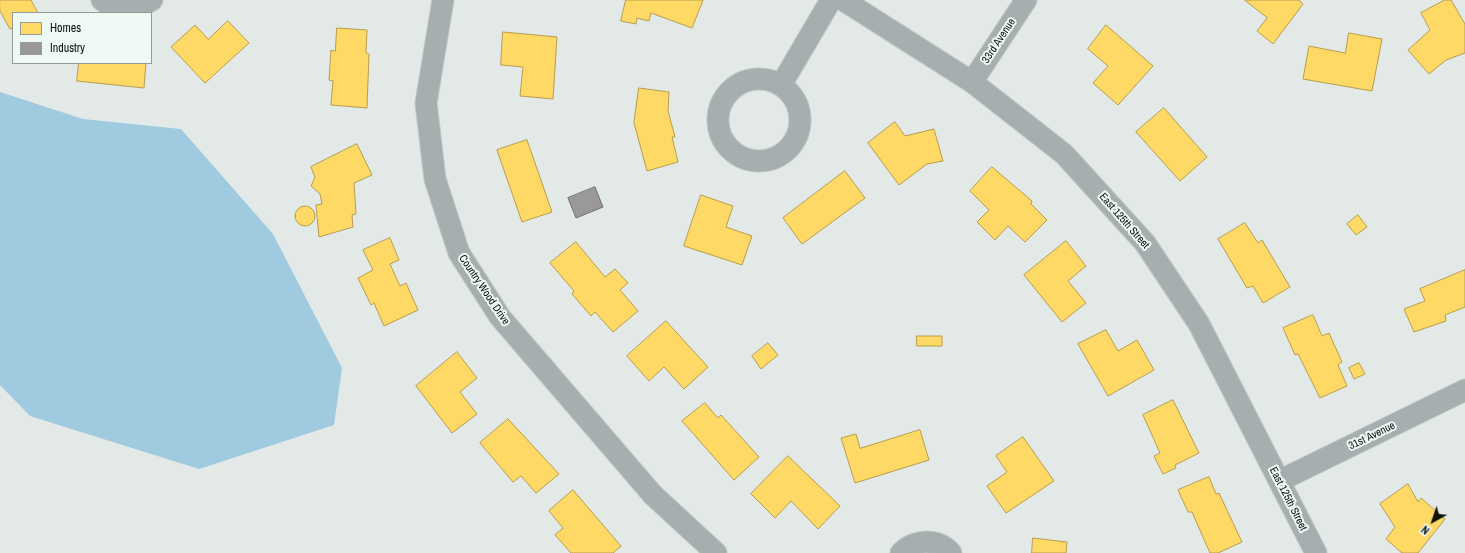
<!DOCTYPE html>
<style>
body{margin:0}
#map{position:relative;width:1465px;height:553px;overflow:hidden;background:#e3e9e6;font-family:"Archivo Narrow",sans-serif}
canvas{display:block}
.legend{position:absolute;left:12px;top:12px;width:140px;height:52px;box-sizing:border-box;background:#eef9f4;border:1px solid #949c98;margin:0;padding:5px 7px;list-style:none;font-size:12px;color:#0d110f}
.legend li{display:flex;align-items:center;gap:8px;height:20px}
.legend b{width:20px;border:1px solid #949c98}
.north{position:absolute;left:1413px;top:501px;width:40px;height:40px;-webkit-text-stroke:3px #eef9f4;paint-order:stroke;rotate:220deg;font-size:11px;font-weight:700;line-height:16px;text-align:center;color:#0d110f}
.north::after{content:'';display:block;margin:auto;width:14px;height:18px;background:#0d110f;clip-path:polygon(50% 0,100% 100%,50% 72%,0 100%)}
</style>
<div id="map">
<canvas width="1465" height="553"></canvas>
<ul class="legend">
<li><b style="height:11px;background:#ffd966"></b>Homes</li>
<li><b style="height:11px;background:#999"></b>Industry</li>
</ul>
<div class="north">N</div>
</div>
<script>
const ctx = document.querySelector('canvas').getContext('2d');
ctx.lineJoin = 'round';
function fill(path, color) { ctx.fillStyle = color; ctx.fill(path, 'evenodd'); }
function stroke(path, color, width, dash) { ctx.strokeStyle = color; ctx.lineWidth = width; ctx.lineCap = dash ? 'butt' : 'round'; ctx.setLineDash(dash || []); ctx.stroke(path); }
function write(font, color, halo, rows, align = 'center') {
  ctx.font = font + ' "Archivo Narrow",sans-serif'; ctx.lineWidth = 4; ctx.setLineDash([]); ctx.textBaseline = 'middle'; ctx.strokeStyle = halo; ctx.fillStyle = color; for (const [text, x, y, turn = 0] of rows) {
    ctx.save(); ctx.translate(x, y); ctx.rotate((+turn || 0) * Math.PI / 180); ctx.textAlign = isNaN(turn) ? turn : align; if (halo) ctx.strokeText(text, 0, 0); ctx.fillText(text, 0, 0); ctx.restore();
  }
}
fill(new Path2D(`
 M0 92 83 119 181 129 273 234 342 368 334 425 199 469 30 416 0 385Z`), '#a0cadf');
const homes = new Path2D(`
 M0 0H31L38 13H13V28L10 29 0 11Z
 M626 0H703L692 28 651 13 649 21 637 18 636 24 621 21Z
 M1245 0H1299L1303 4 1273 44 1257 31 1267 18Z
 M1445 0H1451L1465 24V53L1446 60 1429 74 1408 50 1430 30 1421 13Z
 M228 21 249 43 205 83 171 47 195 25 208 39Z
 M1106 25 1153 66 1118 105 1093 83 1108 66 1088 49Z
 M337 28 367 30 366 53 369 54 367 108 331 105 333 81 329 80 331 50 335 51Z
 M503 32 557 37 553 99 520 96 523 67 501 65Z
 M1349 33 1382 39 1372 91 1303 79 1309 46 1345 53Z
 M79 63H146L144 88 77 81Z
 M639 88 669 92 668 111 675 137H672L678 162 647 171 634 123Z
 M1164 108 1207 157 1180 181 1136 132Z
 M895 122 905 136 934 129 943 161 927 164 899 185 868 143Z
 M527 140 552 212 522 222 497 150Z
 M357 144 372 175 354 183 356 214 352 215 353 227 319 237 316 205 322 204 320 194 311 186 315 177 311 167Z
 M992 167 1032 201 1031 204 1047 220 1025 242 1008 226 995 240 977 222 989 210 970 191Z
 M845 171 865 198 802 244 783 218Z
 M701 195 733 206 726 227 752 236 742 265 684 246Z
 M295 216a10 10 0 1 1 20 0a10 10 0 1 1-20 0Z
 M1358 215 1367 227 1356 235 1347 224Z
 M1245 223 1258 243 1262 240 1290 287 1263 303 1253 286 1247 288 1218 239Z
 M390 238 399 260 390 264 400 286 406 283 418 310 384 326 374 303 371 305 358 278 373 270 363 250Z
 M1066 241 1086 266 1068 281 1086 303 1062 322 1024 275Z
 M576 242 605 277 615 269 628 283 620 290 638 311 613 332 595 312 591 316 572 294 574 291 550 263Z
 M1465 270V307L1445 315 1446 321 1414 332 1404 309 1425 301 1420 289Z
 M1313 315 1322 336 1329 333 1342 362 1338 365 1347 386 1320 398 1298 354 1295 355 1283 328Z
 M666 321 708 367 684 389 664 367 649 381 627 356Z
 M1106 330 1118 351 1137 340 1154 370 1108 396 1078 344Z
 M917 336H942V346H917Z
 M768 343 778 355 761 369 752 356Z
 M457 352 477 378 460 392 477 414 452 433 416 386Z
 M1359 363 1365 374 1354 379 1349 368Z
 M1173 400 1199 453 1175 465 1176 468 1163 474 1154 456 1160 453 1143 415Z
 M705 403 718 418 721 415 759 457 734 480 682 421Z
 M508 419 559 474 536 493 521 476 513 482 480 443Z
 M920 430 929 460 855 483 841 438 856 434 860 448Z
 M1023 437 1054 481 1006 513 987 486 1007 472 996 456Z
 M788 456 840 506 818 529 791 501 775 518 751 494Z
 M1209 477 1216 494 1219 493 1242 542 1218 553H1210L1192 512H1188L1178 490Z
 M1408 484 1418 502 1421 498 1445 519 1418 553H1402L1386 539 1395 527 1380 504Z
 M573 490 621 546 613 553H571L555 535 563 528 549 511Z
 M1033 538 1067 542 1066 553H1032Z`);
fill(homes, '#ffd966');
stroke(homes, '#b69d4c', 1);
const industry = new Path2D(`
 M595 187 603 207 576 218 568 198Z`);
fill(industry, '#999');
stroke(industry, '#6f7070', 1);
const street = new Path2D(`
 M102 0C118 12 136 10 152 0
 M443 0 426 103 435 179 459 253 500 317 653 495 716 553
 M843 0 972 82 1064 154 1145 243 1199 324 1316 553
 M718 120a41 41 0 1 1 82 0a41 41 0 1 1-82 0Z
 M972 82 1026 0
 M781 85 831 0
 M1279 481 1465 390
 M901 553C914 539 938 538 951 553`);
stroke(street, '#c2c6c4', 23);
stroke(street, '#a6afaf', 21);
write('11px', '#0d110f', '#eef9f4', [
 ["33rd Avenue",999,41,-57],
 ["East 125th Street",1124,221,49],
 ["Country Wood Drive",484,290,56],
 ["31st Avenue",1372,436,-26],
 ["East 125th Street",1288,499,63]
]);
</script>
